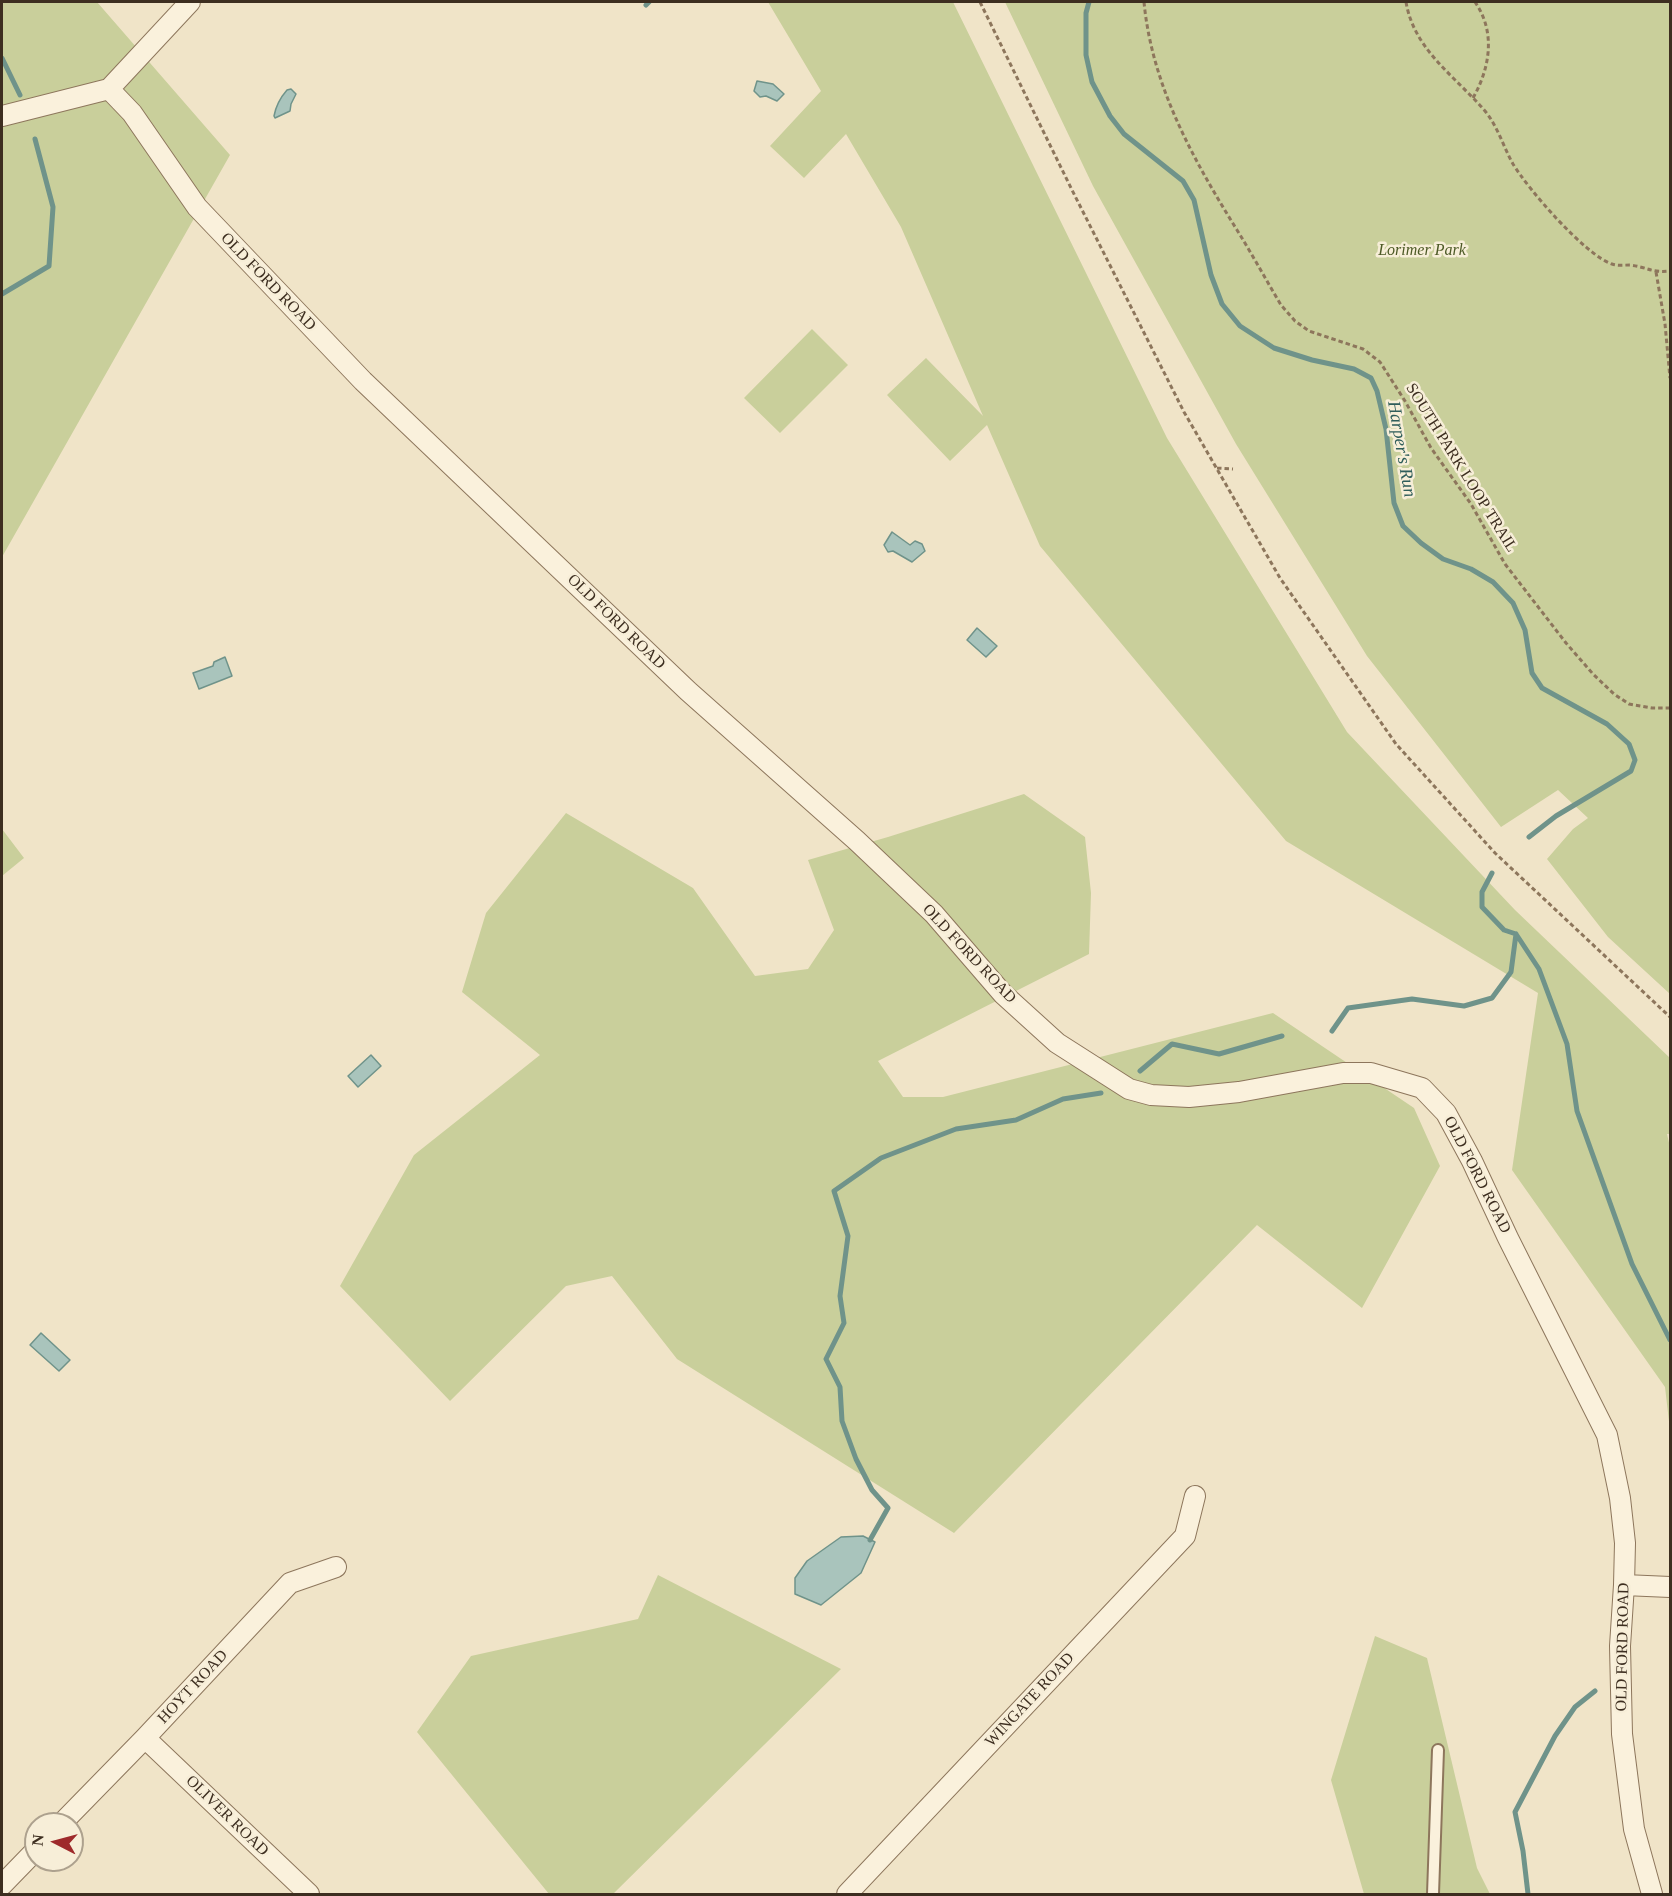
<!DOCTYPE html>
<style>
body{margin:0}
#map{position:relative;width:1672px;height:1896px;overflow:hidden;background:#f0e4c8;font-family:Georgia,serif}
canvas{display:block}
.frame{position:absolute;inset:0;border:3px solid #3d2e20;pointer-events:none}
.north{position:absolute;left:24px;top:1812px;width:60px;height:60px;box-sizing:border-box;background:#f7eed8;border:2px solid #ada18e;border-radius:50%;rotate:276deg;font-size:16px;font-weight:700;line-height:24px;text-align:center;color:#3d2e20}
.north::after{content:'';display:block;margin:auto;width:21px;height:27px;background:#9e2a2b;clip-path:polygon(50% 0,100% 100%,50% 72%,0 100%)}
</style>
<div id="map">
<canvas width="1672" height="1896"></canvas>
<div class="frame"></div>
<div class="north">N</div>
</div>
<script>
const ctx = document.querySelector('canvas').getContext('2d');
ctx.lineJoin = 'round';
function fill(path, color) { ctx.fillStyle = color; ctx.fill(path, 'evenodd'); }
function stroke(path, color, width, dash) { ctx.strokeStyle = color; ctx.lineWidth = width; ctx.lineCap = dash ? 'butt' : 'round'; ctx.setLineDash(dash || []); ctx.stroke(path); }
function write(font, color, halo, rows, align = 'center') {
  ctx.font = font + ' Georgia,serif'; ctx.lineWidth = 5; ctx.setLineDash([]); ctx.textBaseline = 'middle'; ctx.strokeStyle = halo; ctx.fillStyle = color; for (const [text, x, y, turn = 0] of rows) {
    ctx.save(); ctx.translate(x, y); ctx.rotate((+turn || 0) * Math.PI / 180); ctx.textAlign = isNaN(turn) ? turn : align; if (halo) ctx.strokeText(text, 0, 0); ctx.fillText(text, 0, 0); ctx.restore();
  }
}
fill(new Path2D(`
 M2 2H97L230 155 2 557Z
 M768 2H953L1167 438 1347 732 1515 910 1670 1058V1134H1667L1670 1147V1430L1665 1387 1512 1170 1538 993 1286 841 1040 546 987 425 950 461 887 395 926 358 983 416 901 227 846 134 804 178 770 146 821 91Z
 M1005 2H1670V994L1608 937 1547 859 1573 829 1588 818 1558 790 1501 827 1367 656 1236 444 1093 186Z
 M812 329 848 365 780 433 744 398Z
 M1024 794 1085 837 1091 893 1089 954 878 1061 903 1097H943L1273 1013 1414 1108 1440 1166 1362 1308 1257 1225 954 1533 677 1359 612 1276 566 1286 450 1401 340 1286 414 1155 540 1055 462 992 486 913 566 813 693 888 755 976 808 969 834 930 808 860 888 837Z
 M2 829 24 858 2 876Z
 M658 1575 841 1669 613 1894H549L417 1732 471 1656 638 1619Z
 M1375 1636 1427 1658 1477 1868 1490 1894H1364L1331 1780Z`), '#c9cf9b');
const water = new Path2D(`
 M757 81 773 84 784 94 777 101 766 96 760 97 754 91Z
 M291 89 296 94 291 104 290 111 275 118 274 116C276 105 280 98 287 90Z
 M892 532 910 545 915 541 922 544 925 551 912 562 893 551 888 552 884 545Z
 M977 628 997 646 986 657 967 640Z
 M225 657 232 676 199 689 193 673 213 666 214 662Z
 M371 1055 381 1066 358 1087 348 1076Z
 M41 1333 70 1360 59 1371 30 1345Z
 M863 1536 875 1542 861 1573 821 1605 795 1594V1578L807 1561 841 1537Z`);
fill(water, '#a9c4bc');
stroke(water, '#6f938a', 1.5);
stroke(new Path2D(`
 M1089 2 1086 13V55L1092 82 1110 116 1124 134 1183 181 1194 200 1211 275 1222 304 1240 326 1274 348 1312 360 1354 369 1371 378 1377 391 1386 429 1394 503 1403 526 1421 543 1443 559 1471 569 1493 582 1513 603 1525 630 1532 673 1542 688 1607 724 1629 744 1635 760 1631 771 1556 816 1529 837
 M646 5 649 2
 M2 58 20 95
 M2 294 49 266 53 207 35 139
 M1492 873 1482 892V907L1504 930 1516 934
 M1516 934 1539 969 1567 1044 1577 1111 1632 1264 1670 1340
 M1332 1031 1348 1008 1412 999 1464 1006 1492 998 1511 972 1516 934
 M1140 1071 1172 1044 1219 1054 1282 1036
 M870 1540 888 1508 872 1490 856 1459 842 1421 840 1387 826 1359 844 1323 840 1296 848 1236 834 1191 881 1158 956 1129 1016 1120 1063 1099 1101 1093
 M1528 1894 1523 1851 1515 1812 1555 1736 1575 1707 1595 1691`), '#6f938a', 5);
const service = new Path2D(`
 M1433 1894 1438 1750`);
const minor = new Path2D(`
 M109 89 132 113 197 207 363 381 688 691 857 841 934 914 1003 994 1057 1043 1129 1089 1151 1095 1189 1097 1239 1092 1343 1073H1371L1422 1088 1446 1113 1472 1161 1508 1238 1607 1435 1620 1498 1625 1543 1624 1585 1620 1646 1622 1734 1634 1829 1652 1894
 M2 116 109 89 190 2
 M1624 1585 1670 1587
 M145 1738 309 1894
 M61 1824 145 1738 290 1583 336 1567
 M2 1885 36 1850
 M847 1894 1185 1536 1195 1496`);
stroke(service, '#8d765c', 14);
stroke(minor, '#8d765c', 22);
stroke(new Path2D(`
 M980 2 1072 190 1184 412 1280 578 1396 744 1495 853 1670 1017
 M1144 2C1152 86 1193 159 1237 230 1252 254 1266 280 1281 305L1295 321 1309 331 1363 349 1380 362 1405 401 1431 448 1471 504 1505 564 1566 643 1593 674 1614 694 1629 704 1652 708H1670
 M1406 2C1414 50 1455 76 1485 111 1498 127 1503 146 1513 164 1528 189 1585 255 1612 264 1618 266 1624 265 1630 265 1647 267 1651 273 1670 271
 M1473 98C1490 68 1496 32 1475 2
 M1656 272 1665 324 1670 378
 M1217 468 1233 469`), '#8d765c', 3, [4.5, 3]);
stroke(service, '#faf1dc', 10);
stroke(minor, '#faf1dc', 20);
write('italic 16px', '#4d5a26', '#f7eed8', [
 ["Lorimer Park",1422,251]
]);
write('16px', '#3d2e20', '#f7eed8', [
 ["OLD FORD ROAD",268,282,46],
 ["SOUTH PARK LOOP TRAIL",1461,468,58],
 ["OLD FORD ROAD",616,622,44],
 ["OLD FORD ROAD",969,954,47],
 ["OLD FORD ROAD",1477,1175,63],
 ["OLD FORD ROAD",1623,1647,-89],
 ["HOYT ROAD",193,1687,-47],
 ["WINGATE ROAD",1030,1700,-47],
 ["OLIVER ROAD",227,1816,44]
]);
write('italic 18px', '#2f5d5a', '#f7eed8', [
 ["Harper's Run",1401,449,80]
]);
</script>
